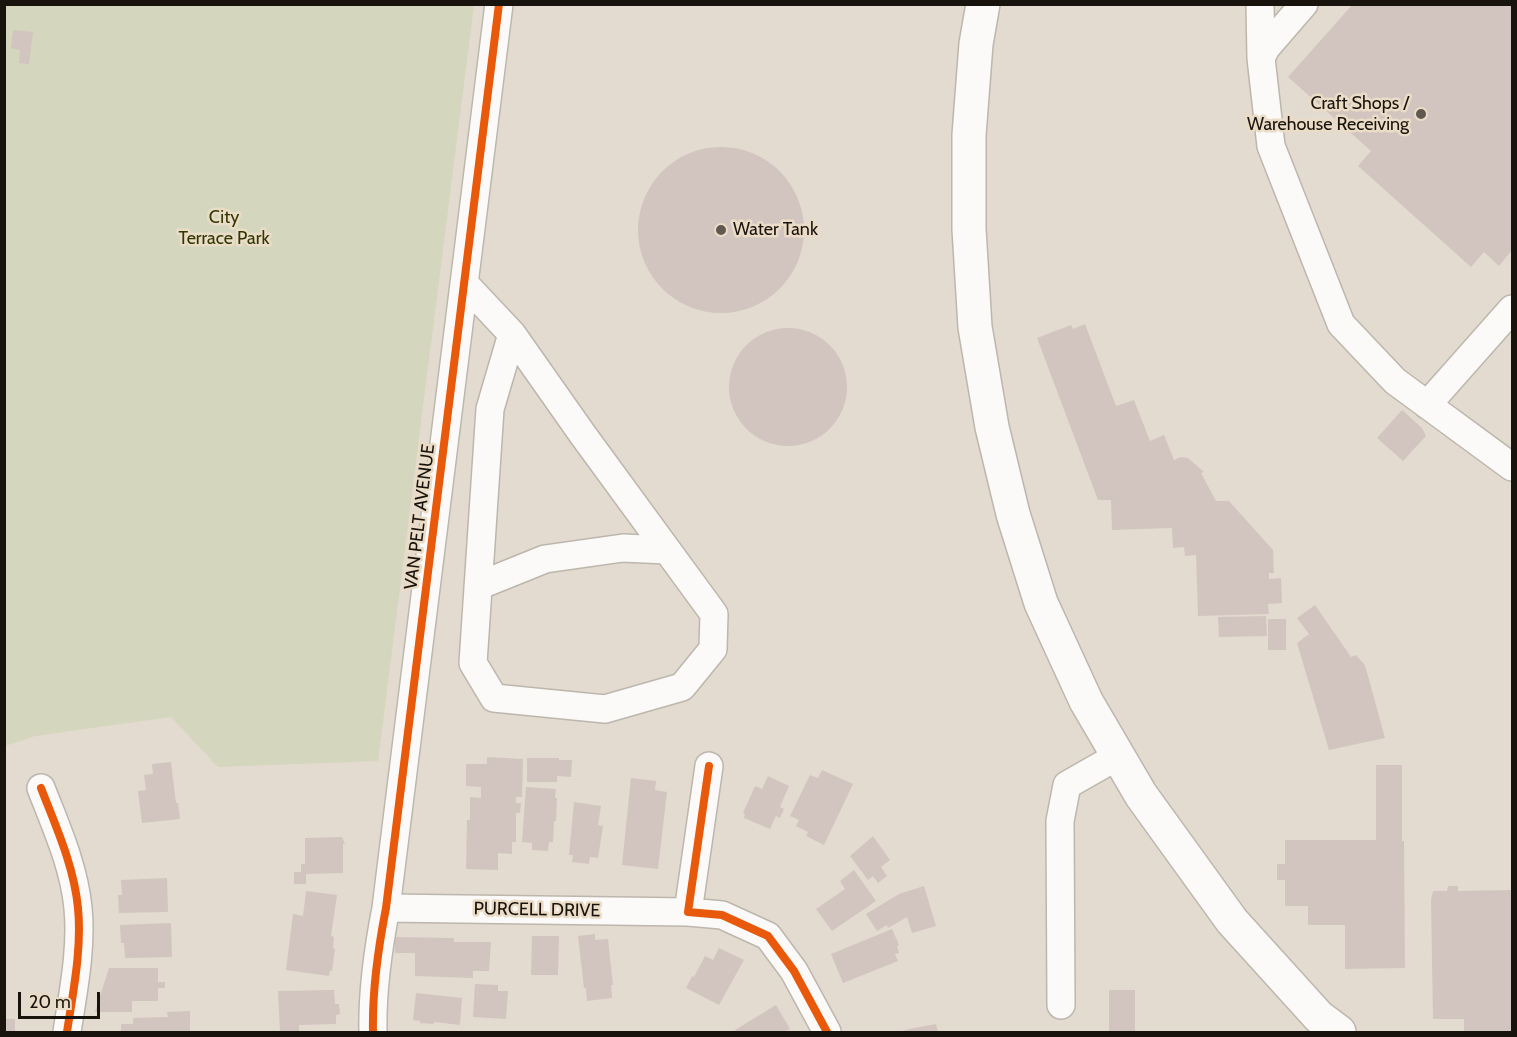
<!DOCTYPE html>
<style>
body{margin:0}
#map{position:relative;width:1517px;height:1037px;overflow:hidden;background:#e3dbcf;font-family:Cabin,sans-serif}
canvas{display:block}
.frame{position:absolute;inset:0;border:6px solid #18130c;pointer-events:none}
.scale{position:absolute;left:18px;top:992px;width:82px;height:27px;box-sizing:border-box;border:3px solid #18130c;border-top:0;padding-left:8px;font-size:18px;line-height:21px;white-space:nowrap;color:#18130c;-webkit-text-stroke:4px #ebdcc7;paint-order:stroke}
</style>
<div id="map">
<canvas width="1517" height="1037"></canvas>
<div class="frame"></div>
<div class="scale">20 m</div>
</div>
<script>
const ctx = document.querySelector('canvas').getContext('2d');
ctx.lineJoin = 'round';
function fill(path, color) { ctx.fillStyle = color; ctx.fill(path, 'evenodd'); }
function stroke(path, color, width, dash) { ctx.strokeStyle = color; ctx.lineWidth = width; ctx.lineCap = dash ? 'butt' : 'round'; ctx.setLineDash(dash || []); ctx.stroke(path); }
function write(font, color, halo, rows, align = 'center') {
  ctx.font = font + ' Cabin,sans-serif'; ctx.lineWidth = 5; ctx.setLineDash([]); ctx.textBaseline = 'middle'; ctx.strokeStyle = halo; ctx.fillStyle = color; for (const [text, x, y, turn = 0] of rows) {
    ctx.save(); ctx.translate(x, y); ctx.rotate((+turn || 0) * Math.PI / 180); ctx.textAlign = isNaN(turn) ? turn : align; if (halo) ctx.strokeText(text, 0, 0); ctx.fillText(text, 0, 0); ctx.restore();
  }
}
fill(new Path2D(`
 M4 5H474L378 761 218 767 171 717 35 736 5 746Z`), '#d5d6be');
fill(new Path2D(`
 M1353 4H1512V250L1499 266 1484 252 1471 267 1358 166 1371 151 1288 77Z
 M13 30 33 32 29 64 19 63 20 50 11 48Z
 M638 230a83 83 0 1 1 166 0a83 83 0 1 1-166 0Z
 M1085 324 1116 406 1134 400 1150 441 1164 435 1174 460 1181 457 1188 458 1204 472 1201 473 1216 501H1229L1273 550 1274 573H1269V579L1281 578 1282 603 1268 604 1269 614 1198 616 1196 555 1185 556 1184 547 1173 548 1172 528 1112 530 1111 500H1098L1037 338 1071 325 1073 329Z
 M729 387a59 59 0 1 1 118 0a59 59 0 1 1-118 0Z
 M1402 410 1422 428 1426 436 1403 461 1377 438Z
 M1315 605 1351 657 1356 655 1365 665 1385 738 1329 750 1297 643 1309 634 1297 618Z
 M1266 616 1267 636 1219 637 1218 617Z
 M1268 619H1286V650H1268Z
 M487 757 523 759 522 797H516V803H521L520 813H516V842H512V854L498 853V870L466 869 467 820H470V797L481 798V787L466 786V764H487Z
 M527 758H559V760H572L571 777 557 776V782H527Z
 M171 762 176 803H178L180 819 142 823 138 791 146 790 144 775 153 774 152 764Z
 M1376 765H1402V841H1404L1405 968 1345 969V925H1308V906H1285V880H1277V864H1285V840H1376Z
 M822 770 853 784 824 845 806 836 808 832 796 826 799 820 790 816 810 775 818 778Z
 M768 776 789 786 780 807 784 809 780 818 776 816 770 829 744 818 745 814 743 813 755 786 762 789Z
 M631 778 656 781 655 790 667 792 658 869 622 865Z
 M526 787 556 789 555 798H557L556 821H554L553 842H549L548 851 532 850V843L522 842Z
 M574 802 601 806 598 825 603 826 598 858 590 857 589 864 572 862 573 855H569Z
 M873 836 890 860 881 867 887 876 878 883 873 876 868 880 850 856Z
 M342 837 345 844H343V873L306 874V884H294V872H301V864H305V838Z
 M854 870 876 901 832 931 816 909 845 889 840 881Z
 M167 878 168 912 119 913 118 895H122L121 880Z
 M924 886 936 926 912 933 907 917 888 928 887 925 877 931 866 914 899 894Z
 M1448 886H1458V891L1512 890V1032H1464V1019H1433L1431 900 1433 891H1447Z
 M306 891 337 895 331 936 334 937 333 948 335 949 332 971H330L329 976 286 970 293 914 303 916Z
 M171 923 172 957 125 958 124 943H121L120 925Z
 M892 929 899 945 897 946 899 953 895 954 898 961 843 983 831 954Z
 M595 934V940L608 939 613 985H611L612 998 587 1001 586 988H584L578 936Z
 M532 936H559L558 975H531Z
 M395 937 454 938V942H491L489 971H473V978L415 976V953H395Z
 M719 948 744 960 719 1005 686 988 692 976 694 977 705 956 713 960Z
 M109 968H158V982H165V988H158V1001H132V1012H95Z
 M475 984 498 985V991H508L506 1019 473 1017Z
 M334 990 335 1004H339L340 1014 336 1015V1024L299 1025V1032H280L278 991Z
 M1109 990H1135V1032H1109Z
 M416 993 462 998 460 1025 434 1022V1024L420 1023V1021L413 1020Z
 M776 1005 790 1029 783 1032H737L735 1030Z
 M190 1011V1032H121V1024H133V1018L168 1017 167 1012Z
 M4 1019H15V1032H4Z
 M936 1024 938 1032H898L914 1028Z`), '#d2c5c0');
const minor = new Path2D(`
 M1260 4 1261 58
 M1304 4 1266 48 1261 58 1271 146 1341 324 1395 381 1512 467
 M464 283 512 334 583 435 714 614 713 649 682 687 605 709 494 698 473 663 490 409 512 334
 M1427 405 1512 309
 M478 586 545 559 623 548 667 550
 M709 766 688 912 722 915 768 936 794 971 827 1032
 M41 788C56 827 74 866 78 908 82 949 73 992 67 1032
 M386 908 688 912
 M1061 1005 1060 821 1067 785 1118 756
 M373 1032C372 990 378 949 386 908L499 4`);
const major = new Path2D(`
 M983 4 976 44 969 135V229L975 327 992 427 1013 514 1041 603 1086 701 1141 795 1232 921 1319 1017 1339 1032`);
stroke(minor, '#bdb6ad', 30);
stroke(major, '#bdb6ad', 36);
stroke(minor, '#fbfaf8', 27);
stroke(major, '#fbfaf8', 33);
stroke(new Path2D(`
 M709 766 688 912 722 915 768 936 794 971 827 1032
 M41 788C56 827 74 866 78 908 82 949 73 992 67 1032
 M373 1032C372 990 378 949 386 908L499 4`), '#e8590c', 8);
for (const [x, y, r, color] of [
 [1421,114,6,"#5f5950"],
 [721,230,6,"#5f5950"]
]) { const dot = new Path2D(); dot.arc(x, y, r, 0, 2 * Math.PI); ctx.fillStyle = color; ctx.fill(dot); stroke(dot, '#ebdcc7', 2); }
write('18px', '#18130c', '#ebdcc7', [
 ["Craft Shops /",1409,104],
 ["Warehouse Receiving",1409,125],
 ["Water Tank",733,230,"left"]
], 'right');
write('18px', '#303700', '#ebdcc7', [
 ["City",224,218],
 ["Terrace Park",224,239]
]);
write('18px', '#18130c', '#ebdcc7', [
 ["VAN PELT AVENUE",420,517,-83],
 ["PURCELL DRIVE",537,910,1]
]);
</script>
